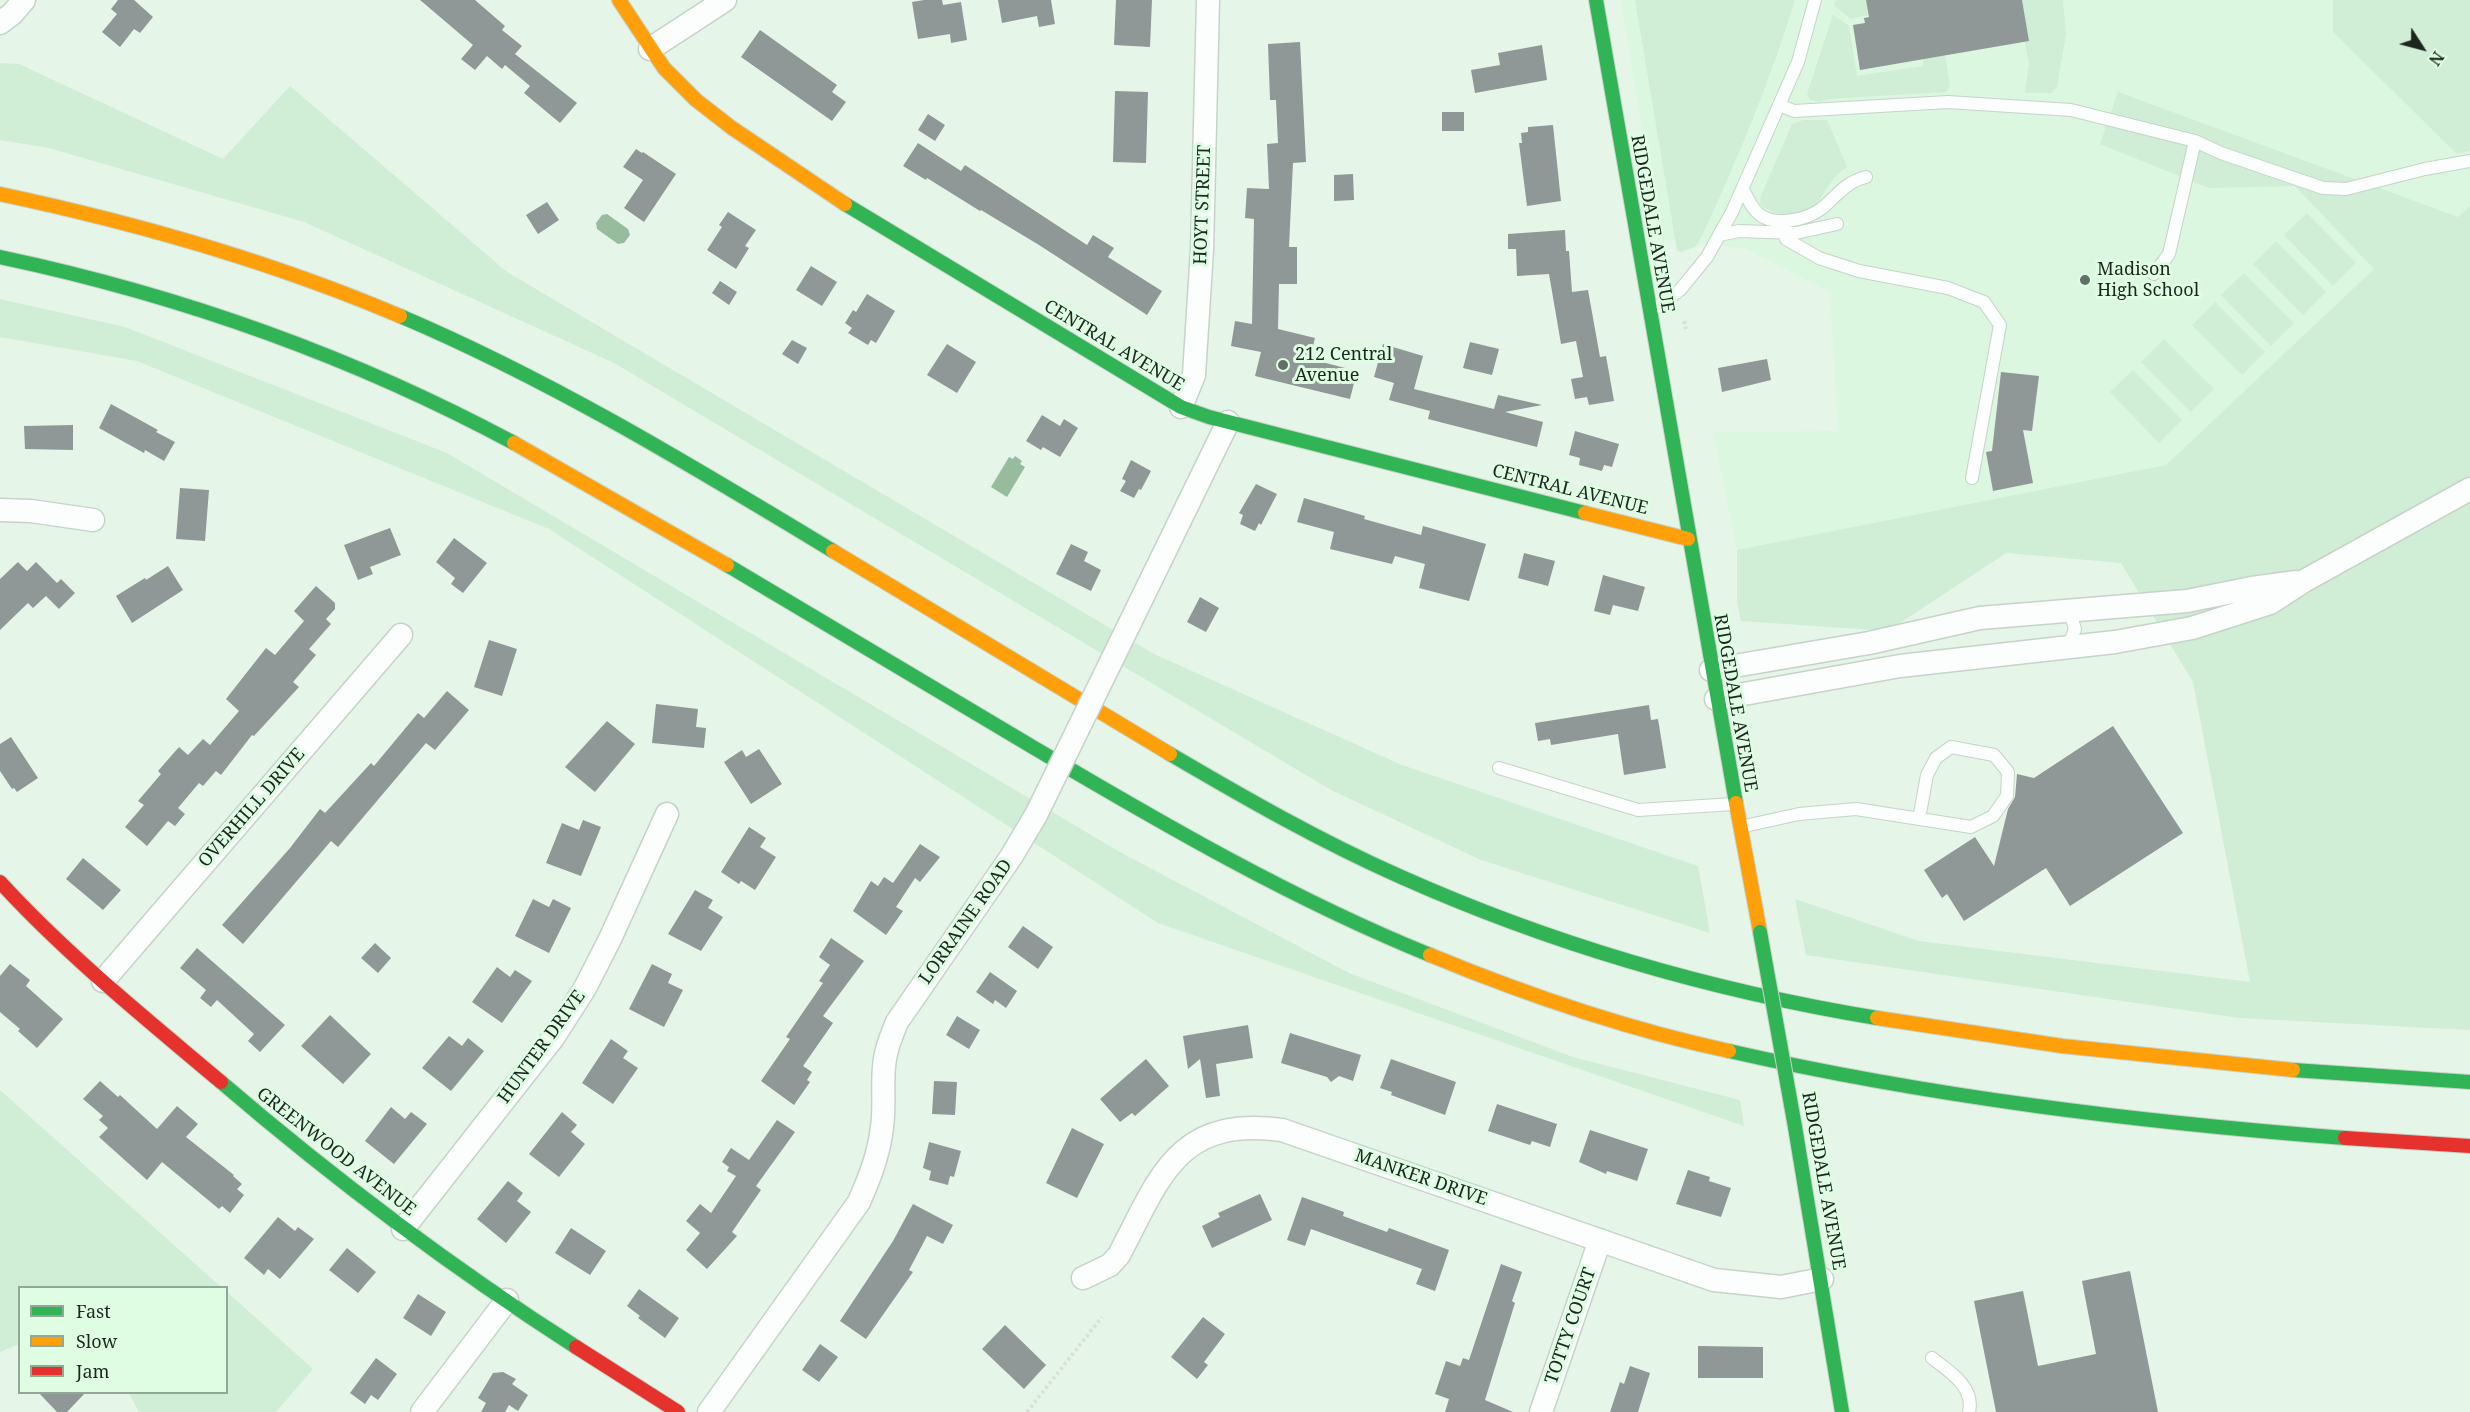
<!DOCTYPE html>
<style>
body{margin:0}
#map{position:relative;width:2470px;height:1412px;overflow:hidden;background:#e5f6e8;font-family:"Noto Serif",serif}
canvas{display:block}
.legend{position:absolute;left:18px;top:1286px;width:210px;height:108px;box-sizing:border-box;background:#defde3;border:2px solid #90a895;margin:0;padding:8px 10px;list-style:none;font-size:18px;color:#1c281f}
.legend li{display:flex;align-items:center;gap:12px;height:30px}
.legend b{width:30px;border:2px solid #90a895}
.north{position:absolute;left:2392px;top:18px;width:60px;height:60px;-webkit-text-stroke:4px #defde3;paint-order:stroke;rotate:126deg;font-size:16px;font-weight:700;line-height:24px;text-align:center;color:#1c281f}
.north::after{content:'';display:block;margin:auto;width:21px;height:27px;background:#1c281f;clip-path:polygon(50% 0,100% 100%,50% 72%,0 100%)}
</style>
<div id="map">
<canvas width="2470" height="1412"></canvas>
<ul class="legend">
<li><b style="height:8px;background:#30b455"></b>Fast</li>
<li><b style="height:8px;background:#ff9f0a"></b>Slow</li>
<li><b style="height:8px;background:#e5322d"></b>Jam</li>
</ul>
<div class="north">N</div>
</div>
<script>
const ctx = document.querySelector('canvas').getContext('2d');
ctx.lineJoin = 'round';
function fill(path, color) { ctx.fillStyle = color; ctx.fill(path, 'evenodd'); }
function stroke(path, color, width, dash) { ctx.strokeStyle = color; ctx.lineWidth = width; ctx.lineCap = dash ? 'butt' : 'round'; ctx.setLineDash(dash || []); ctx.stroke(path); }
function write(font, color, halo, rows, align = 'center') {
  ctx.font = font + ' "Noto Serif",serif'; ctx.lineWidth = 6; ctx.setLineDash([]); ctx.textBaseline = 'middle'; ctx.strokeStyle = halo; ctx.fillStyle = color; for (const [text, x, y, turn = 0] of rows) {
    ctx.save(); ctx.translate(x, y); ctx.rotate((+turn || 0) * Math.PI / 180); ctx.textAlign = isNaN(turn) ? turn : align; if (halo) ctx.strokeText(text, 0, 0); ctx.fillText(text, 0, 0); ctx.restore();
  }
}
fill(new Path2D(`
 M1621 0H2470V206L2458 217 2374 269 2166 465 1737 550 1713 432 1838 431 1830 292 1744 248 1660 240Z`), '#dbf7df');
fill(new Path2D(`
 M1635 0H1795C1770 82 1737 160 1701 238L1695 247 1681 252 1677 251 1672 220Z
 M1836 0H1866L1869 15 1851 19 1834 5Z
 M2022 0H2063L2066 34 2057 87 2052 93H2025L2029 64 2025 42 2029 41Z
 M2333 0H2470V151L2457 154 2333 32Z
 M1833 15 1849 26 1857 76 1923 66V59L1945 55 1950 86 1946 92 1828 99 1819 102 1811 100 1807 94Z
 M0 63 19 64 223 159 290 86 507 272 1154 654 1402 765 1698 866 1710 933 1481 860 1331 790 614 363 304 222 49 148 0 140Z
 M2118 92 2458 217 2470 206V1030L2239 1018 1806 955 1795 899 1919 941 2250 982 2193 682 2121 563 2006 553 1888 631 1741 621 1737 601V550L2166 465 2374 269 2295 186 2209 188 2100 144Z
 M1803 120H1827L1847 167C1834 175 1828 187 1820 199 1806 218 1776 219 1760 204L1761 196 1792 124Z
 M2307 213 2356 263 2333 286 2284 235Z
 M2276 241 2326 292 2303 315 2253 264Z
 M2244 273 2294 323 2271 346 2221 295Z
 M0 299 125 327 447 453 1118 851 1349 973 1573 1057 1740 1100 1744 1126 1158 923 549 529 137 361 0 337Z
 M2215 302 2265 352 2242 375 2192 325Z
 M2164 339 2214 389 2191 412 2141 362Z
 M2133 370 2182 420 2159 443 2110 392Z
 M0 1090 221 1287 20 1288 19 1344 0 1352Z
 M227 1292 313 1369 276 1412H139L129 1393 226 1392Z`), '#d0edd5');
fill(new Path2D(`
 M607 214 628 229 630 235 624 243 618 244 597 229 596 223 602 215Z
 M1015 456 1022 461 1020 464 1025 467 1007 497 991 487 1009 457 1013 459Z`), '#96bb9d');
fill(new Path2D(`
 M118 0H134L153 17 140 33 134 29 120 47 102 32 117 14 111 9Z
 M420 0H475L505 26 502 30 522 46 515 54 577 103 560 123 524 93 530 86 505 65 502 69 487 56 475 70 461 59 473 45Z
 M924 0H942L943 5 961 2 967 40 951 43 950 34 918 39 912 2Z
 M998 0H1051L1055 24 1039 27 1037 16 1002 23Z
 M1116 0H1152L1150 47 1114 45Z
 M1866 0H2022L2029 41 1860 70 1853 25 1865 23 1864 18 1869 17Z
 M760 30 837 85 832 92 846 102 832 121 741 57Z
 M1300 42 1306 162 1293 163 1289 247H1297V284H1279L1278 329 1315 338 1310 359 1357 371 1350 399 1255 376 1261 352 1231 346 1235 321 1252 324 1254 219 1245 218 1247 188 1269 189 1267 144 1278 143 1276 100H1270L1268 44Z
 M1542 45 1547 80 1475 93 1471 70 1500 65 1498 53Z
 M1115 91 1148 92 1146 163 1113 162Z
 M1442 112H1464V131H1442Z
 M928 114 945 125 935 141 918 130Z
 M1553 125 1561 201 1527 206 1519 143H1522L1521 133 1528 132V127Z
 M918 143 961 171 965 165 1087 245 1093 235 1114 248 1108 257 1162 291 1147 315 1039 245 981 210 980 211 927 178 926 180 903 166Z
 M636 149 642 153 643 152 676 174 644 222 624 208 643 180 623 167Z
 M1353 174 1354 200 1334 201V175Z
 M547 202 559 220 538 234 526 215Z
 M728 212 756 230 745 246 749 248 736 269 707 250 722 227 719 225Z
 M1565 230 1566 251H1569L1572 292 1588 290 1600 357 1606 356 1614 401 1589 405 1587 397 1575 399 1571 379 1583 377 1576 341 1561 344 1549 274 1517 276 1516 249H1508V234Z
 M811 266 837 282 822 306 796 290Z
 M720 281 737 292 729 305 712 293Z
 M867 294 895 311 876 343 871 340 868 345 848 333 852 328 845 323 853 310 856 312Z
 M792 340 807 348 798 364 782 354Z
 M1470 342 1499 349 1492 375 1463 368Z
 M947 344 976 362 957 393 927 375Z
 M1383 344 1423 356 1414 389 1494 409 1498 395 1542 405 1505 412 1543 422 1537 447 1428 419 1430 411 1389 400 1394 383 1374 377Z
 M1767 359 1771 380 1722 392 1718 368Z
 M2001 372 2039 376 2032 431 2023 430 2033 483 1993 491 1986 452 1992 451Z
 M111 404 158 430 156 432 175 442 164 461 145 450 144 453 99 428Z
 M1042 415 1060 426 1064 419 1078 428 1060 457 1043 447 1041 450 1026 441Z
 M73 425V450L25 449 24 426Z
 M1575 431 1619 444 1612 467 1604 465 1602 471 1579 465 1580 458 1569 455Z
 M1131 460 1151 471 1141 490 1139 489 1134 498 1120 491 1126 481 1122 479Z
 M1256 484 1277 494 1261 525 1259 523 1255 531 1240 524 1243 515 1239 513Z
 M180 488 209 490 205 541 176 539Z
 M1304 498 1365 516 1364 519 1421 535 1423 526 1486 544 1469 601 1419 588 1425 564 1395 556 1392 564 1330 549 1334 532 1297 522Z
 M390 528 401 555 370 567 373 574 358 580 344 545Z
 M454 538 487 563 463 593 451 584 455 578 436 562Z
 M1071 544 1088 552 1084 561 1101 570 1091 591 1056 574Z
 M1524 553 1555 561 1548 586 1518 578Z
 M18 562 27 571 36 562 57 583 61 579 75 593 59 609 46 596 33 608 28 603 0 630V579Z
 M168 566 183 590 132 623 116 596 145 578 146 580Z
 M1603 575 1645 587 1638 611 1613 605 1610 615 1594 611Z
 M316 586 335 603V609L326 619 331 624 309 649 316 655 293 682 299 687 254 736 252 735 221 775 216 771 203 786 199 783 178 808 185 814 175 826 168 821 147 846 125 827 144 805 138 801 161 774 158 771 179 747 188 755 203 739 210 745 239 711 226 699 266 648 275 655 304 621 294 611Z
 M1200 597 1219 608 1206 632 1187 622Z
 M489 640 517 649 502 696 474 687Z
 M447 691 469 710 435 750 426 743 338 847 331 841 243 944 222 925 290 848 320 809 325 813 371 763 374 766 418 713 424 718Z
 M656 704 698 709 696 727 706 728 704 748 652 743Z
 M1649 705 1651 720 1658 719 1666 768 1624 775 1618 734 1551 745 1550 739 1538 741 1535 723Z
 M607 721 635 744 595 792 565 767Z
 M2113 726 2183 833 2070 906 2046 868 1964 921 1947 894 1942 898 1924 870 1975 837 1994 866 2008 809 2015 797 2017 774 2034 778Z
 M11 737 38 778 17 792 14 788 12 789 0 771V744Z
 M759 749 782 784 751 804 724 762 742 750 746 757Z
 M583 820 601 827 581 876 546 863 562 823 579 830Z
 M749 827 766 838 760 847 776 857 755 890 741 881 739 884 721 872Z
 M920 844 940 857 920 882 915 878 896 907 903 911 886 935 853 911 871 881 878 886 884 877 893 883Z
 M83 858 121 890 103 910 66 879Z
 M695 890 713 900 708 908 723 917 701 951 668 934Z
 M533 899 549 907 553 899 571 908 549 953 515 936Z
 M1023 926 1053 947 1038 969 1008 947Z
 M831 938 864 961 823 1016 833 1023 803 1066 812 1072 807 1080 810 1082 794 1105 761 1081 790 1039 786 1037 823 983 819 981 830 965 819 957Z
 M375 943 391 958 378 973 361 958Z
 M197 948 285 1025 260 1052 248 1041 254 1034 217 1000 211 1007 200 998 206 990 180 968Z
 M10 964 30 980 26 986 63 1019 37 1048 18 1031 20 1029 0 1012V976Z
 M652 964 672 974 668 983 683 990 664 1027 629 1009Z
 M497 967 510 977 515 970 532 981 502 1023 472 1002Z
 M990 972 1017 991 1006 1008 995 1000 993 1004 976 992Z
 M330 1015 371 1054 343 1084 301 1046Z
 M957 1016 980 1030 969 1049 946 1035Z
 M1248 1025 1253 1058 1216 1064 1220 1096 1206 1098 1200 1059 1188 1069 1183 1036Z
 M1290 1033 1361 1055 1353 1081 1339 1076 1331 1082 1327 1077 1281 1063Z
 M449 1036 462 1046 468 1038 484 1051 451 1091 422 1068Z
 M611 1039 628 1051 623 1058 638 1068 613 1104 582 1083Z
 M1146 1059 1169 1086 1135 1116 1132 1113 1120 1122 1100 1099Z
 M1391 1059 1456 1082 1445 1115 1391 1095 1392 1092 1380 1088Z
 M100 1081 118 1097 120 1095 157 1129 177 1106 198 1124 186 1137 234 1175 233 1176 242 1184 237 1189 244 1195 230 1213 222 1206 219 1209 162 1162 147 1180 99 1137 108 1128 99 1120 103 1116 83 1099Z
 M934 1081 957 1082 955 1115 932 1114Z
 M1497 1104 1557 1124 1550 1147 1532 1141 1530 1145 1488 1131Z
 M391 1107 405 1119 411 1112 427 1124 394 1164 365 1141Z
 M562 1112 577 1125 571 1132 585 1144 559 1177 529 1154Z
 M777 1120 795 1132 756 1186 761 1190 732 1232 737 1236 707 1269 686 1250 700 1233 686 1221 700 1204 711 1213 736 1176 727 1171 729 1167 722 1162 731 1148 749 1160Z
 M1072 1128 1104 1144 1077 1198 1046 1183Z
 M1590 1130 1648 1149 1637 1181 1607 1171 1606 1174 1579 1162Z
 M929 1142 961 1151 954 1177 950 1176 948 1185 929 1180 931 1171 923 1168Z
 M1688 1170 1710 1177 1709 1181 1731 1188 1721 1217 1676 1204Z
 M508 1181 523 1193 517 1201 531 1212 506 1243 477 1219Z
 M1260 1194 1272 1220 1212 1248 1202 1226 1220 1217 1218 1213Z
 M1302 1197 1344 1212 1343 1216 1387 1232 1389 1228 1449 1250 1435 1291 1416 1284 1422 1269 1311 1229 1305 1246 1287 1240Z
 M913 1204 953 1225 943 1244 927 1236 909 1270 913 1272 866 1339 840 1321 893 1241Z
 M278 1217 295 1231 298 1227 314 1239 280 1279 268 1269 264 1275 244 1258Z
 M571 1228 606 1251 590 1275 555 1253Z
 M347 1248 376 1272 358 1293 329 1270Z
 M1501 1264 1522 1272 1512 1301 1515 1303 1485 1400 1513 1412H1445L1449 1399 1435 1394 1446 1361 1460 1366 1463 1358 1469 1360Z
 M2130 1271 2158 1412H1996L1974 1301 2023 1291 2038 1366 2096 1354 2082 1281Z
 M639 1289 679 1318 665 1338 638 1318 640 1316 627 1306Z
 M418 1294 446 1312 431 1336 403 1318Z
 M1203 1317 1225 1334 1204 1362 1208 1365 1197 1379 1171 1357Z
 M1005 1325 1046 1365 1024 1389 982 1349Z
 M820 1344 838 1357 819 1382 802 1370Z
 M1698 1346 1763 1347V1378H1698Z
 M376 1358 397 1374 378 1400 371 1395 365 1404 350 1393Z
 M1630 1366 1650 1373 1638 1412H1610L1620 1382 1624 1384Z
 M503 1372 516 1379 512 1384 528 1395 518 1411 509 1405 505 1412H481L486 1403 478 1398 493 1373Z
 M38 1392H86L67 1412H57Z`), '#909797');
const lane = new Path2D(`
 M1779 105 1794 111 1948 102 2071 110 2195 141 2169 254 2154 274
 M2195 141 2221 153 2323 188 2346 189 2425 169 2470 161
 M1743 190C1748 198 1751 208 1759 214 1774 227 1806 220 1821 209 1837 196 1845 182 1866 177
 M1785 232 1786 239 1819 258 1859 271 1948 288 1984 302 2000 325 1972 478
 M1719 235 1739 231 1796 233 1837 224
 M1653 310 1680 290 1707 257 1732 212 1798 62 1815 0
 M2068 647 2075 629 2069 610
 M1499 768 1638 810 1734 804
 M1740 827 1799 814 1856 809 1971 827 1993 816 2007 796 2008 772 1994 755 1951 747 1936 758 1927 775 1919 819
 M1932 1358C1949 1371 1975 1387 1969 1412`);
const street = new Path2D(`
 M0 23 12 14 24 0
 M650 49 725 0
 M1181 407 1194 375 1202 250 1208 0
 M0 510 31 511 93 520
 M1128 627 1228 422
 M1711 670 1869 643 1980 618 2187 601 2252 588 2296 582
 M1716 699 1900 666 2115 642 2192 628 2270 603 2304 581 2470 489
 M103 981 401 635
 M403 1229 553 1038 585 988 610 939 667 814
 M1083 1278 1110 1265 1119 1255C1160 1177 1177 1116 1282 1130L1714 1280 1781 1287 1822 1279
 M422 1412 507 1300
 M709 1412 859 1202C870 1177 879 1154 882 1127 885 1107 882 1086 884 1067 885 1051 891 1037 897 1022L1011 857 1036 815
 M1541 1412 1600 1240`);
const fast = new Path2D(`
 M1596 0 1736 803
 M845 204 1181 407 1209 417 1585 513
 M0 257C180 295 352 356 514 443
 M400 316C551 380 692 466 833 551
 M727 565C830 626 933 687 1036 749 1163 824 1292 899 1430 955
 M1170 754C1245 798 1320 841 1399 876 1551 944 1713 991 1877 1018
 M1729 1051C1931 1097 2138 1122 2345 1138
 M2293 1070 2470 1082
 M221 1082C334 1179 451 1267 576 1347
 M1795 1127 1842 1412`);
const slow = new Path2D(`
 M619 0 664 68 696 100 732 128 845 204
 M0 194C137 223 271 261 400 316
 M514 443 727 565
 M1585 513 1688 539
 M833 551 1170 754
 M1736 803 1760 932
 M1430 955C1527 995 1626 1029 1729 1051
 M1877 1018 2062 1046 2293 1070`);
const jam = new Path2D(`
 M0 882C67 955 145 1018 221 1082
 M2345 1138 2470 1146
 M576 1347 678 1412`);
stroke(lane, '#c6d3c8', 14);
stroke(street, '#c6d3c8', 25);
stroke(fast, '#c6d3c8', 16);
stroke(slow, '#c6d3c8', 16);
stroke(jam, '#c6d3c8', 16);
stroke(new Path2D(`
 M1684 321 1686 329
 M1027 1412 1102 1317`), '#dae0db', 4, [3, 3]);
stroke(lane, '#fbfefc', 12);
stroke(street, '#fbfefc', 22);
stroke(fast, '#30b455', 14);
stroke(slow, '#ff9f0a', 14);
stroke(jam, '#e5322d', 14);
const streetBridge = new Path2D(`
 M1036 815 1128 627`);
const fastBridge = new Path2D(`
 M1760 932 1795 1127`);
stroke(streetBridge, '#c6d3c8', 25, []);
stroke(fastBridge, '#c6d3c8', 16, []);
stroke(streetBridge, '#fbfefc', 22);
stroke(fastBridge, '#30b455', 14);
for (const [x, y, r, color] of [
 [2085,280,6,"#627065"],
 [1283,365,6,"#627065"]
]) { const dot = new Path2D(); dot.arc(x, y, r, 0, 2 * Math.PI); ctx.fillStyle = color; ctx.fill(dot); stroke(dot, '#defde3', 2); }
write('18px', '#1c281f', '#defde3', [
 ["HOYT STREET",1203,205,-88],
 ["RIDGEDALE AVENUE",1652,224,80],
 ["CENTRAL AVENUE",1114,346,31],
 ["CENTRAL AVENUE",1570,490,14],
 ["RIDGEDALE AVENUE",1735,703,80],
 ["OVERHILL DRIVE",252,808,-49],
 ["LORRAINE ROAD",966,922,-55],
 ["HUNTER DRIVE",542,1047,-54],
 ["GREENWOOD AVENUE",336,1152,38],
 ["MANKER DRIVE",1421,1178,19],
 ["RIDGEDALE AVENUE",1823,1181,80],
 ["TOTTY COURT",1571,1326,-71]
]);
write('18px', '#1c281f', '#defde3', [
 ["Madison",2097,270],
 ["High School",2097,291],
 ["212 Central",1295,355],
 ["Avenue",1295,376]
], 'left');
</script>
